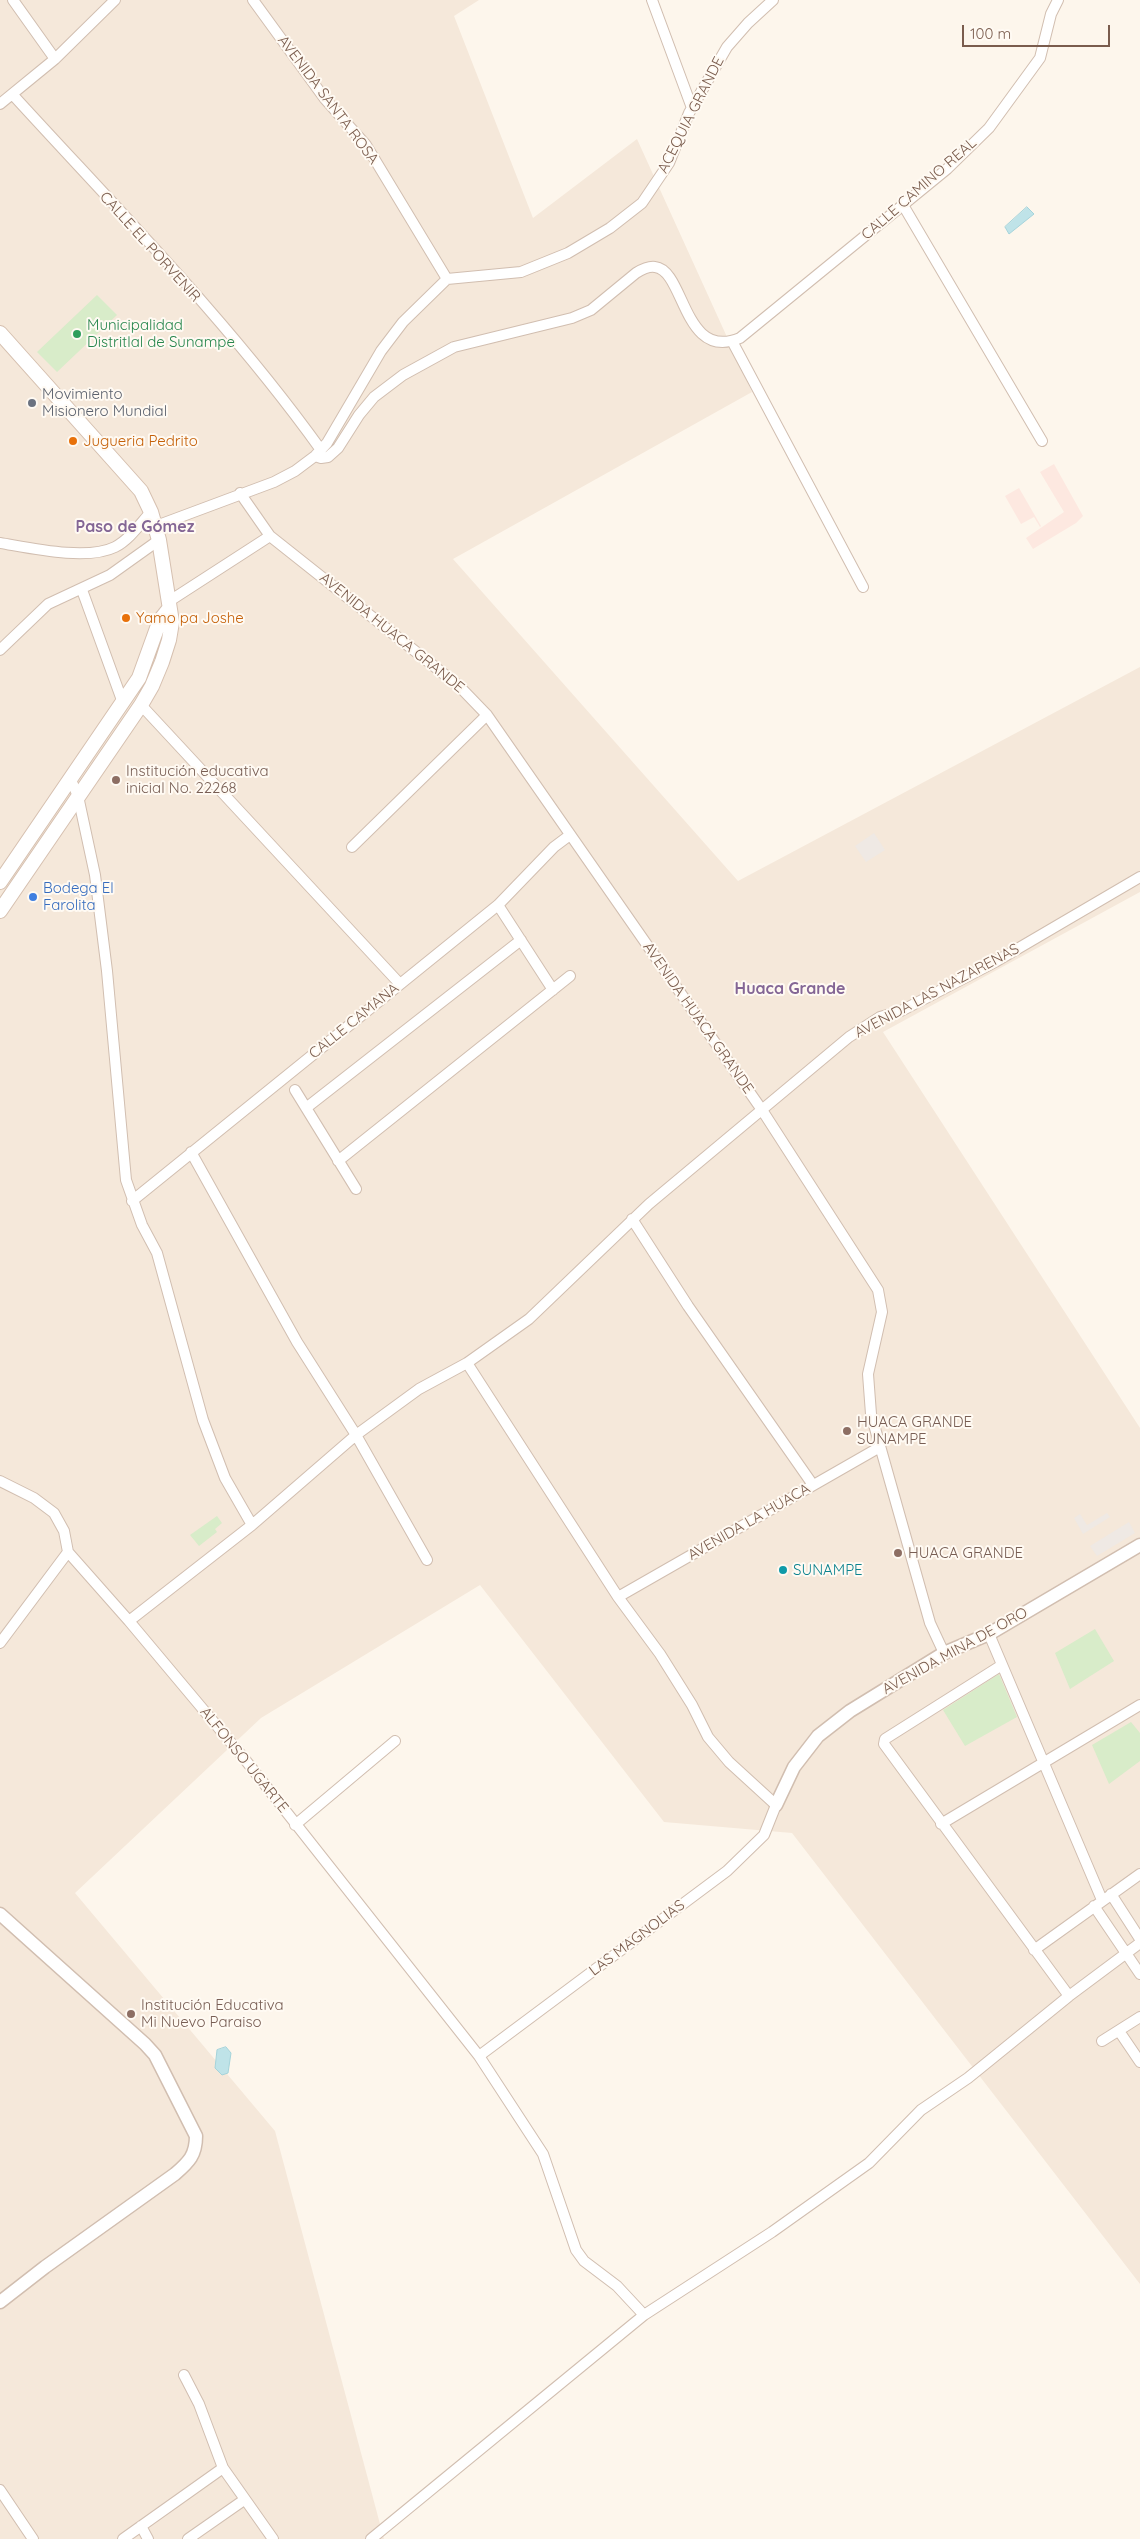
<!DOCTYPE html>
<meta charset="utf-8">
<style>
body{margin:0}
#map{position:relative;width:1140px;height:2539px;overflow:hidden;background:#fdf6ec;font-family:Quicksand,sans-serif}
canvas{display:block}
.scale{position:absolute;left:962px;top:25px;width:148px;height:22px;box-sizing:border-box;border:2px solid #7a5c4d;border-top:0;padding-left:6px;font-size:15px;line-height:18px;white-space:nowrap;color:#7a5c4d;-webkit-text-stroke:4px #fffaf3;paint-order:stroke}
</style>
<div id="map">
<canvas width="1140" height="2539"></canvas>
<div class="scale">100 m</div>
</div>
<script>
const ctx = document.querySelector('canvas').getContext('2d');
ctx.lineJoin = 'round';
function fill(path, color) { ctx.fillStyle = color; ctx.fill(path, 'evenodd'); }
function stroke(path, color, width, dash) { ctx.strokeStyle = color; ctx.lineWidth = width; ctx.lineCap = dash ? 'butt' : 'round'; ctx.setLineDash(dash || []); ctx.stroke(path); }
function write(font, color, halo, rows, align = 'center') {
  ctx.font = font + ' Quicksand,sans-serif'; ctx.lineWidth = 4; ctx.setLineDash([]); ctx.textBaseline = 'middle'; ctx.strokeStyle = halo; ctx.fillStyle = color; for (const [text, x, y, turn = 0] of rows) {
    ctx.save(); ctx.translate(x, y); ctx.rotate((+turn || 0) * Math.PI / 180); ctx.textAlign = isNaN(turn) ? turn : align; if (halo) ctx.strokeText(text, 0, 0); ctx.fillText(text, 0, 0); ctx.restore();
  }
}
fill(new Path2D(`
 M0 0H479L454 16 533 218 637 139 752 392 453 559 738 881 1140 667V892L883 1032 1140 1428V2284L792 1833 664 1822 480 1585 261 1718 75 1893 275 2131 384 2539H0Z`), '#f5e8da');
fill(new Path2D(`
 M1054 464 1083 516 1076 523 1033 549 1026 538 1064 512 1040 472Z
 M1019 488 1041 526 1040 527 1034 517 1021 524 1005 496Z`), '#fde8e0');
fill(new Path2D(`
 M874 833 885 850 866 862 855 846Z
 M1107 1513 1110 1517 1083 1534 1074 1518 1080 1514 1087 1525Z
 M1129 1522 1135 1533 1097 1556 1090 1546Z`), '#efe9e4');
fill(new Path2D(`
 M97 295 117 315 57 372 37 352Z
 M217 1516 222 1523 215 1529 217 1532 199 1546 190 1535Z
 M1095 1629 1114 1661 1070 1689 1055 1653Z
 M999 1674 1017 1717 965 1746 943 1710Z
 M1131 1722 1140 1733V1761L1109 1784 1092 1745Z`), '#d8ecc9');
const water = new Path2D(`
 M1027 207 1034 214 1009 234 1005 227Z
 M226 2047 231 2053 228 2073 222 2075 215 2068 217 2050Z`);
fill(water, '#bfe3e8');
stroke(water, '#a5d3da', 1);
const minor = new Path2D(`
 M13 0 55 59
 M253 0 325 99 366 145 447 279
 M652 0 692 108
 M13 95C118 210 230 323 321 450
 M0 104 55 59 115 0
 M903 205 1042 441
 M732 341 863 587
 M315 456 321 458 328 457 338 448 359 415 374 397 403 375 454 347 572 318 591 310 636 273C641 270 649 266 655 267 685 270 683 362 740 338L947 169 989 128 1040 58 1051 14 1058 0
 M240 493 270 536 459 686 487 715 762 1110 878 1290 882 1312 868 1374 871 1414 930 1623 944 1653
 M156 526 274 482 295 471 315 456 327 443 381 351 403 322 447 279 521 272 568 253 610 228 642 203 669 163 689 113 727 47 748 23 773 0
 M0 543C30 548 87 561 115 547 129 540 140 524 151 512
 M82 590 123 703
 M168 602 270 536
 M0 650 48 604 110 575 159 540
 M141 705 400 984
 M71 780 78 796 95 875 107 971 126 1180 142 1225 157 1253 203 1420 225 1478 252 1525
 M352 847 487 715
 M498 905 553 990
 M295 1090 356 1189
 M306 1108 521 940
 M191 1152 297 1342 356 1435 427 1560
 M338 1161 570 976
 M132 1201 498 905 554 847 570 835
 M632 1219 688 1306 813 1485
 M467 1363 618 1597 660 1654 692 1705 708 1737 729 1762 776 1805 764 1835 727 1871 479 2056
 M0 1481 34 1498 54 1513 64 1531 68 1552 129 1621 243 1757 479 2056 543 2154 576 2250 584 2261 617 2286 644 2315
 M618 1597 880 1447
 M129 1621 252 1525 356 1435 419 1389 467 1363 529 1319 649 1204 849 1037 880 1017 901 1011 995 962 1140 877
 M989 1634 1102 1900
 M0 1643 68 1552
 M1002 1665 885 1739 884 1744 1069 1996
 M941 1824 1140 1705
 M295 1825 395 1741
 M1111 1894 1140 1939
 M1094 1906 1140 1974
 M1034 1950 1140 1874
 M1119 2031 1140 2062
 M1102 2041 1140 2017
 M184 2375 199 2404 223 2468 273 2539
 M0 2490 33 2539
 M141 2526 148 2539
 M123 2539 223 2468
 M188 2539 244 2500
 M371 2539 644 2315 772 2232 869 2163 921 2110 968 2078 1069 1996 1140 1943`);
const tertiary = new Path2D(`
 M776 1805 794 1767 818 1736 850 1711 944 1653 989 1634 1140 1545
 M0 1914 145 2044 155 2055 196 2136C196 2155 189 2162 175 2174L45 2267 0 2302`);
const secondary = new Path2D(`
 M0 333 141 491 151 512 159 540 172 622 169 640 162 662 152 686 141 705 0 911
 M0 882 139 678 160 620 168 610`);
stroke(minor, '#d1beb0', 12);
stroke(tertiary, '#d1beb0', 15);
stroke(secondary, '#d6c0b0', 16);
stroke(minor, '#fff', 10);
stroke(tertiary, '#fff', 12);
stroke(secondary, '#fff', 14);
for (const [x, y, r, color] of [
 [77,334,5,"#2e9e5b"],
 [32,403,5,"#6b7280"],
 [73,441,5,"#e8710a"],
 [126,618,5,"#e8710a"],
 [116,780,5,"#8d6e63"],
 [33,897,5,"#3f7fe0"],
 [847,1431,5,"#8d6e63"],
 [898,1553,5,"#8d6e63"],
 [783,1570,5,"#0f9aa8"],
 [131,2014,5,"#8d6e63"]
]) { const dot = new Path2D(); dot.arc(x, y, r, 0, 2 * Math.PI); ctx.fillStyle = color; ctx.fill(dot); stroke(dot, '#fffaf3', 2); }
write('15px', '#7a5c4d', '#fffaf3', [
 ["AVENIDA SANTA ROSA",328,100,53],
 ["ACEQUIA GRANDE",691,115,-63],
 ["CALLE CAMINO REAL",919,189,-41],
 ["CALLE EL PORVENIR",150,247,48],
 ["AVENIDA HUACA GRANDE",392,633,39],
 ["AVENIDA LAS NAZARENAS",937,991,-28],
 ["AVENIDA HUACA GRANDE",698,1018,55],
 ["CALLE CAMANA",354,1021,-39],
 ["AVENIDA LA HUACA",749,1522,-30],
 ["AVENIDA MINA DE ORO",955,1651,-29],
 ["ALFONSO UGARTE",244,1760,51],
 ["LAS MAGNOLIAS",637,1938,-37]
]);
write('15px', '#27864d', '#fffaf3', [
 ["Municipalidad",87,325],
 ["Distritlal de Sunampe",87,342]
], 'left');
write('15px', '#5b616d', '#fffaf3', [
 ["Movimiento",42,394],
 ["Misionero Mundial",42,411]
], 'left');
write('15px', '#c56008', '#fffaf3', [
 ["Jugueria Pedrito",83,441],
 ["Yamo pa Joshe",136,618]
], 'left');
write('15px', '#785e54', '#fffaf3', [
 ["Institución educativa",126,771],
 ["inicial No. 22268",126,788],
 ["HUACA GRANDE",857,1422],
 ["SUNAMPE",857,1439],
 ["HUACA GRANDE",908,1553],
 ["Institución Educativa",141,2005],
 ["Mi Nuevo Paraiso",141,2022]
], 'left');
write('15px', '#366cbe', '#fffaf3', [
 ["Bodega El",43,888],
 ["Farolita",43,905]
], 'left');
write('15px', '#0d838f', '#fffaf3', [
 ["SUNAMPE",793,1570]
], 'left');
write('bold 16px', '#846695', '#fffaf3', [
 ["Paso de Gómez",135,527],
 ["Huaca Grande",790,989]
]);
</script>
